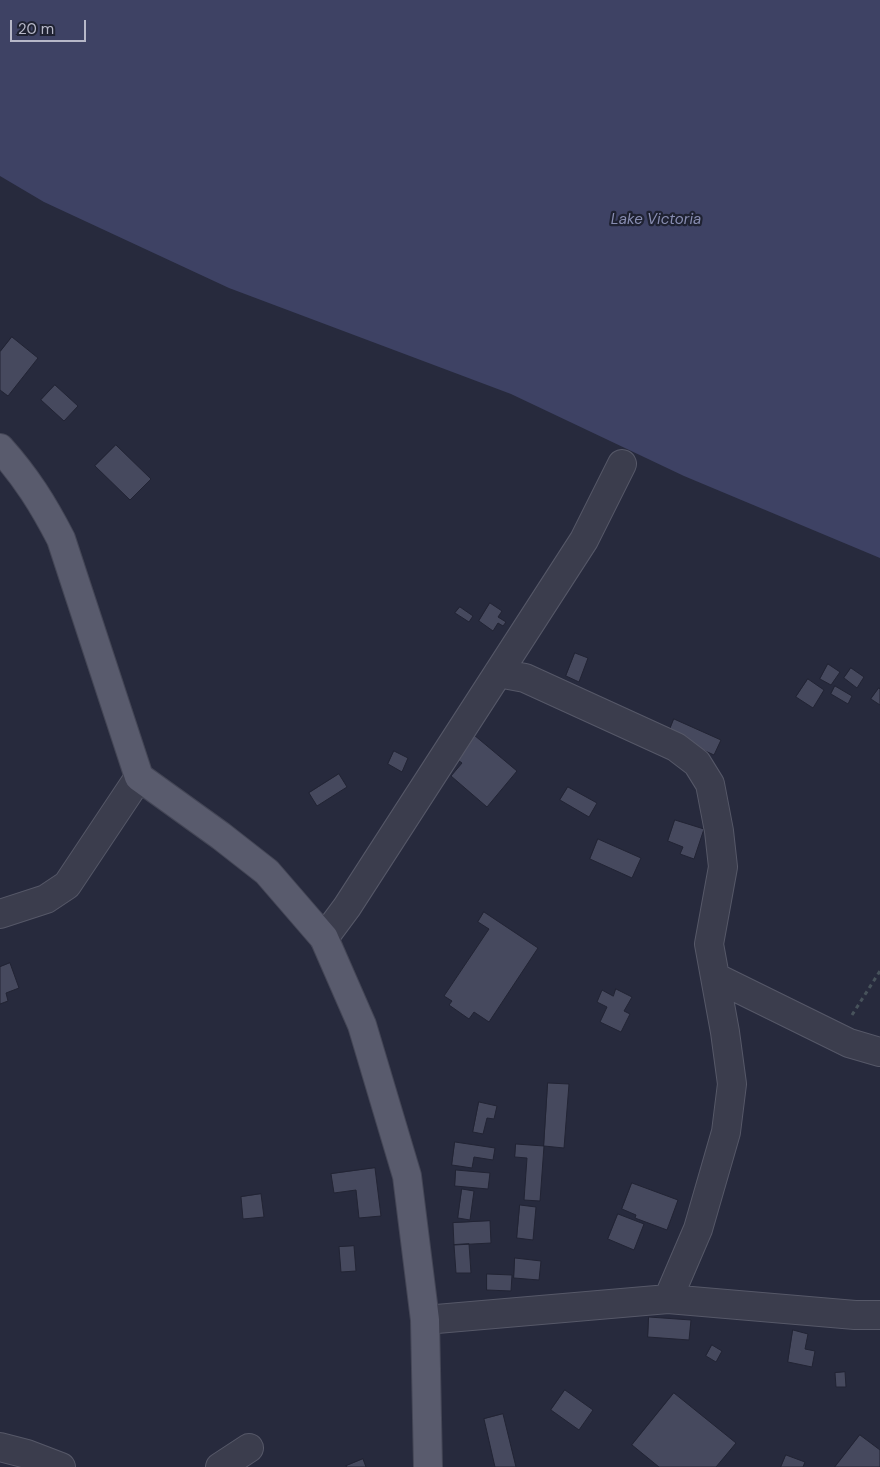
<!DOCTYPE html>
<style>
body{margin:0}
#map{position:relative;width:880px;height:1467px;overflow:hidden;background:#272a3d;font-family:"DM Sans",sans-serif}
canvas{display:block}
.scale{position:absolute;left:10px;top:20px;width:76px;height:22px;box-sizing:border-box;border:2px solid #b7b8c8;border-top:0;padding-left:6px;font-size:15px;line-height:18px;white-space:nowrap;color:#b7b8c8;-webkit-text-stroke:4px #1f2232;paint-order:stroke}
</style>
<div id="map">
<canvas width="880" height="1467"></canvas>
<div class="scale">20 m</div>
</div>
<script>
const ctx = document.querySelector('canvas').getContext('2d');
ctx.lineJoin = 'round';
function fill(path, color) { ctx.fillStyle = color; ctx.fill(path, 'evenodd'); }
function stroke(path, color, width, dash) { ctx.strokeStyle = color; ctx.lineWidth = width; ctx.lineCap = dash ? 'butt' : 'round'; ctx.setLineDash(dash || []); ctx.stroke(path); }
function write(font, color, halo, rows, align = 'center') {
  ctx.font = font + ' "DM Sans",sans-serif'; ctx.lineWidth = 4.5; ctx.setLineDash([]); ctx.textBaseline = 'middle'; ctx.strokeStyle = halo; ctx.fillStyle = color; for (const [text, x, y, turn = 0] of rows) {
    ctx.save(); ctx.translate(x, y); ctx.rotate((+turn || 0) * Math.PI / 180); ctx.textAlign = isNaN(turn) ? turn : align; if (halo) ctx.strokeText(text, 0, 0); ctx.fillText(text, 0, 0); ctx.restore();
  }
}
fill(new Path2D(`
 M0 0H880V558L684 476 511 394 229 288 44 202 0 176Z`), '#3e4264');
const building = new Path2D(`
 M12 337 38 358 8 396 0 390V352Z
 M55 385 78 406 64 421 41 400Z
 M116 445 151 479 130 500 95 466Z
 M490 603 502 611 498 617 506 622 503 626 498 623 493 631 479 621Z
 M460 607 473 616 469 622 455 613Z
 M575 653 588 658 579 682 566 676Z
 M828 664 840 672 831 685 820 679Z
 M851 668 864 677 857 688 844 678Z
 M808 679 824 690 813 708 796 697Z
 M835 686 852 696 848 704 831 694Z
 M879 688 880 689V705L871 699Z
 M674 719 721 740 714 755 668 734Z
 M474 735 517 771 487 807 451 776 462 763 455 758Z
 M394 751 408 758 402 772 388 764Z
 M339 774 347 787 317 806 309 793Z
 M568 787 597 803 589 817 560 800Z
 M675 820 704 829 694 859 680 854 683 847 668 841Z
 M598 839 641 858 632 878 590 859Z
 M484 912 538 948 489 1022 474 1012 469 1019 449 1005 452 1001 444 996 489 929 478 922Z
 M10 963 19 988 6 993 8 1001 0 1004V967Z
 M616 989 632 997 624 1011 630 1014 621 1032 600 1022 607 1007 597 1002 602 990 613 996Z
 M548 1083 569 1084 564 1148 544 1146Z
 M479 1102 497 1106 494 1119 487 1118 483 1134 473 1132Z
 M455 1142 495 1148 493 1160 474 1157 472 1168 452 1165Z
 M516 1144 544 1146 540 1201 524 1200 527 1158 515 1157Z
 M375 1168 381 1216 359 1218 356 1190 334 1193 331 1174Z
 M456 1170 490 1173 488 1189 455 1186Z
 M632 1183 678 1200 667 1230 635 1218 636 1215 622 1209Z
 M462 1189 474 1191 470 1220 458 1218Z
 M261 1194 264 1217 243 1219 241 1197Z
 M520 1205 536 1207 533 1240 517 1238Z
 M618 1214 644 1224 634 1250 608 1239Z
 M490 1221 491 1243 454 1245 453 1223Z
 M469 1244 471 1273H456L454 1245Z
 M354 1246 356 1271 341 1272 339 1247Z
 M515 1258 541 1261 539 1280 514 1278Z
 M487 1274 512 1275 511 1291 487 1290Z
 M649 1317 691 1320 689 1340 648 1337Z
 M793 1330 808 1334 805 1349 815 1351 812 1367 788 1362Z
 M712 1345 722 1351 716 1362 706 1356Z
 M845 1372 846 1387H836L835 1373Z
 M565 1390 593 1410 579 1430 551 1410Z
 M674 1393 736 1443 716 1467H659L632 1445Z
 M503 1414 516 1467H495L484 1419Z
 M860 1435 880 1450V1467H835Z
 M786 1455 805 1462 803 1467H781Z
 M363 1459 366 1467H347L346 1466Z`);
fill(building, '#46495e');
stroke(building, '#222434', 1);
const minor = new Path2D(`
 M498 673 525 678 676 747 697 763 710 784 719 831 723 867 709 944 725 1032 732 1084 726 1132 698 1229 668 1299
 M0 914 46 899 67 885 139 777
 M324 938 347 907 584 540 622 464
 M715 977 849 1043 880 1052
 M425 1320 668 1299 855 1315H880
 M0 1447 27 1454 61 1467
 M220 1467 249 1448`);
const major = new Path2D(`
 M0 448C26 477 43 504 61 539L139 777 221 836 267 872 324 938 362 1025 407 1176 425 1320 428 1467`);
stroke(minor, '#565868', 30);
stroke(major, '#444656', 30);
stroke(new Path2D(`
 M852 1015 880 971`), '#47525b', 3, [4, 4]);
stroke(minor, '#3b3d4d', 28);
stroke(major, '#595b6d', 28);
write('italic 15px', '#888db1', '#1f2232', [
 ["Lake Victoria",656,220]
]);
</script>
